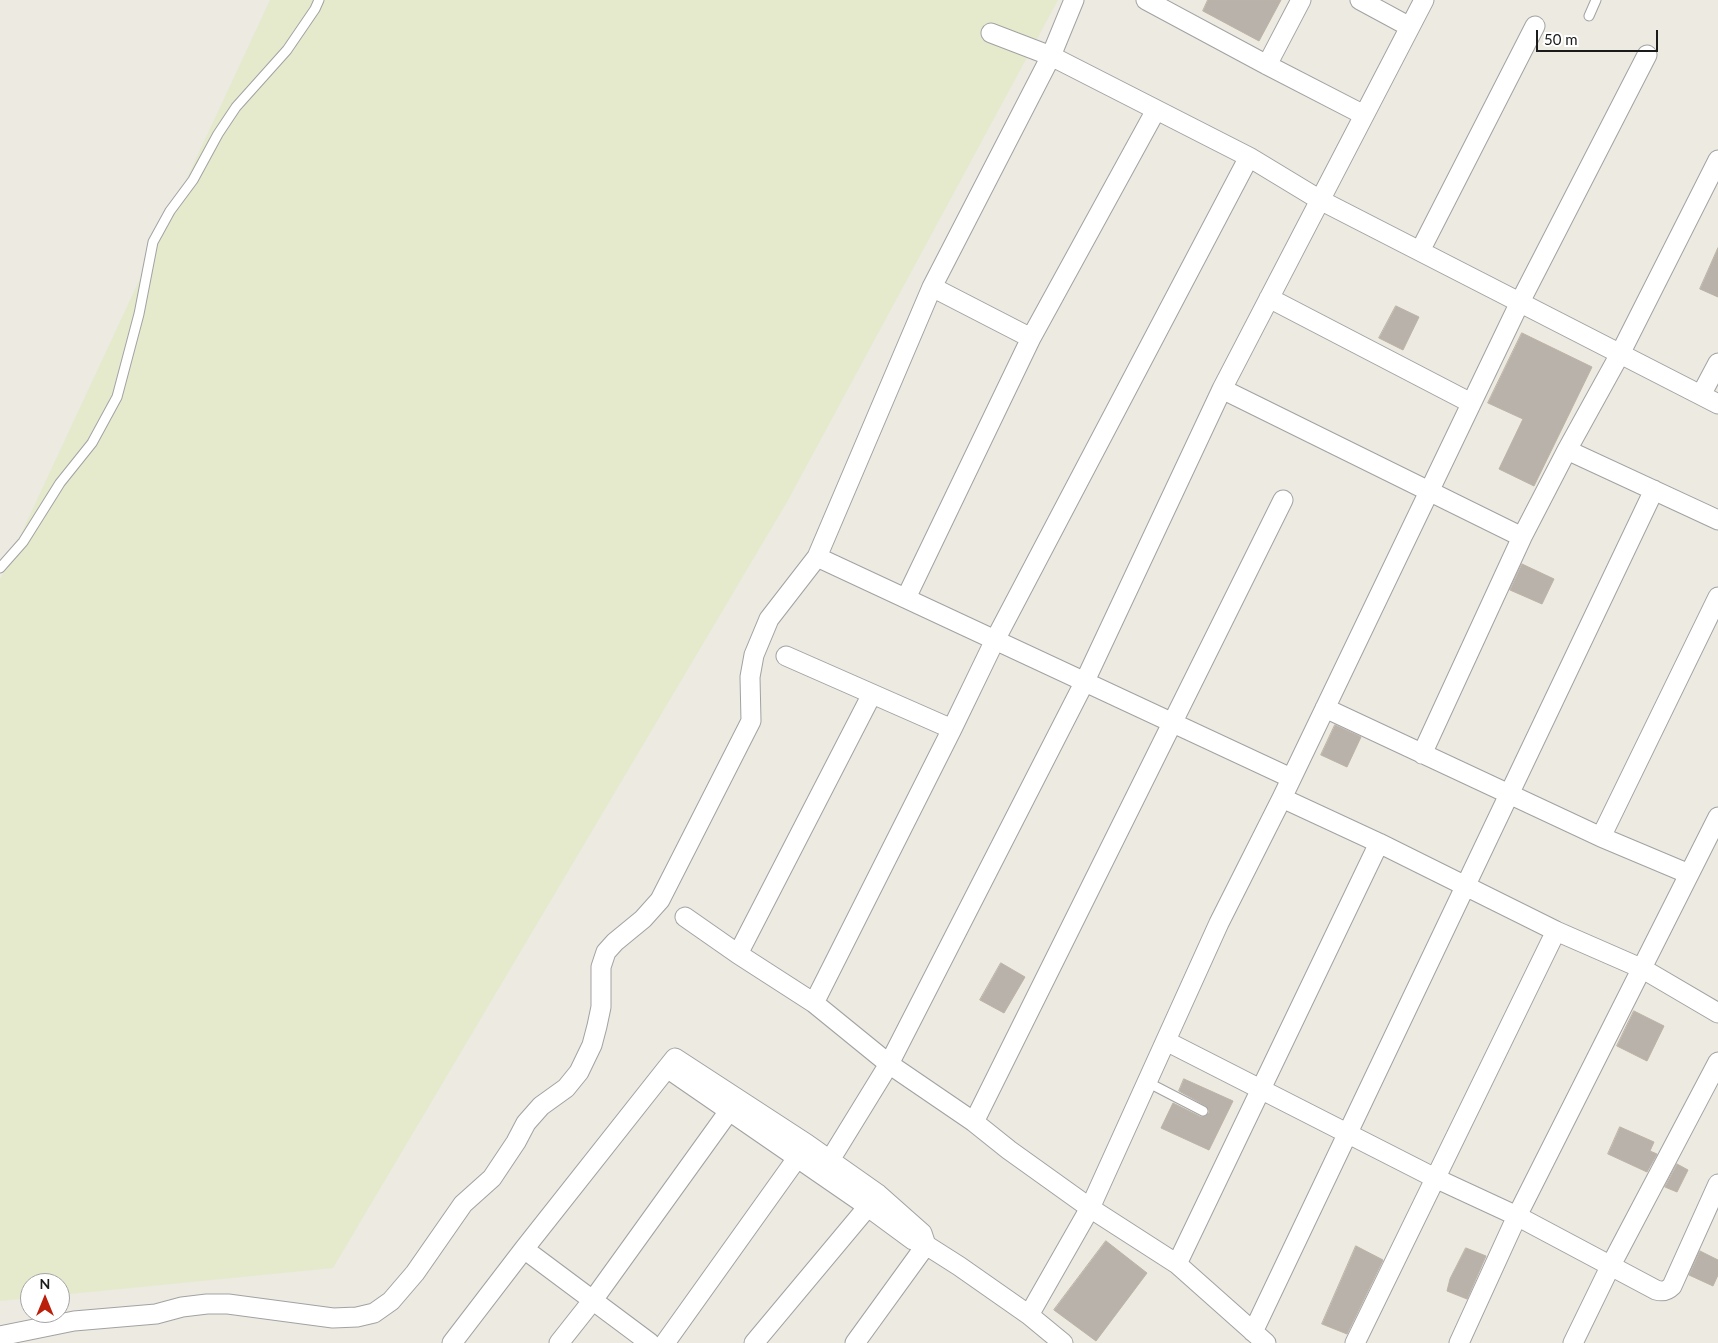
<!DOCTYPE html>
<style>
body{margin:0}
#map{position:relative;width:1718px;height:1343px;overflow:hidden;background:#eceae1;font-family:Lato,sans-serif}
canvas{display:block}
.north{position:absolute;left:20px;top:1273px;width:50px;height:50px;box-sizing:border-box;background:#fff;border:1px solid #a4a4a4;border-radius:50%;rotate:0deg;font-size:14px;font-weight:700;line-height:20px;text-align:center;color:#1b1b1b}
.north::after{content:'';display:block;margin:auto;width:18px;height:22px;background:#ba200c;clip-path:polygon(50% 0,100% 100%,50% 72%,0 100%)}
.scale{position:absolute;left:1536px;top:30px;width:122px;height:22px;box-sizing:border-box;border:2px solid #1b1b1b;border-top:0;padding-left:6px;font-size:15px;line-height:18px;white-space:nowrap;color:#1b1b1b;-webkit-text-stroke:4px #fff;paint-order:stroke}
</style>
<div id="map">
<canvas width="1718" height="1343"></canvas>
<div class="north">N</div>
<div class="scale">50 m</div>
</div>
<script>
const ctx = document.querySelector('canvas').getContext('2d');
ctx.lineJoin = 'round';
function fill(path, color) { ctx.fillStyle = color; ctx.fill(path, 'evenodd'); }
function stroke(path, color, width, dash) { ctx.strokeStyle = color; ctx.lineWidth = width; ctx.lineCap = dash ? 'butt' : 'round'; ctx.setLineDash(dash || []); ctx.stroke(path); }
fill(new Path2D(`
 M270 0H1058L787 502 333 1268 60 1295V1283H30V1298L0 1301V579Z`), '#e5eacd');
const building = new Path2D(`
 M1208 0H1281L1259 41 1203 11Z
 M1718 248V297L1700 289Z
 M1396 306 1419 317 1403 350 1379 338Z
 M1522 333 1592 367 1534 486 1499 469 1523 419 1488 403Z
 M1522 564 1554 579 1542 604 1510 590Z
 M1335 725 1361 737 1347 767 1321 755Z
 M1001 963 1025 977 1004 1013 980 1000Z
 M1634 1011 1664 1026 1647 1061 1617 1046Z
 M1184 1079 1233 1101 1209 1150 1161 1128 1173 1103 1201 1117 1206 1116 1209 1113V1110L1206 1106 1179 1091Z
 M1620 1127 1654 1142 1650 1151 1657 1154 1647 1172 1608 1154Z
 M1677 1164 1688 1170 1677 1192 1665 1187Z
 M1106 1241 1147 1273 1096 1341 1054 1310Z
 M1356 1246 1383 1260 1347 1334 1322 1324Z
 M1466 1248 1486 1256 1467 1299 1447 1291 1450 1279Z
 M1700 1251 1718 1260V1275L1713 1286 1689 1275Z`);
fill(building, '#b8b2ab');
stroke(building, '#bdb2a5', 1);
const service = new Path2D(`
 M1589 16 1596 0
 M0 568 23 542 60 483 92 443 117 397 139 314 153 242 170 211 193 180 218 134 236 107 287 50 315 9 319 0
 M1147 1082 1203 1111`);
const minor = new Path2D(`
 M1074 0 1051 56 932 287 817 557 1291 778
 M1146 0 1267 65 1364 115
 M1360 0 1410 27
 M991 33 1051 56 1249 157 1320 200 1718 404
 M1267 65 1301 0
 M1420 251 1535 26
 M932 287 1031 338
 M1269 298 1471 403
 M1222 389 1522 537
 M1701 395 1718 363
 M1567 450 1718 520
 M906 598 1031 338 1156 110
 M786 656 952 729
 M1325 708 1601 837 1689 874
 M1422 754 1522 537 1567 450 1620 354 1718 160
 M1282 798 1379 843 1556 931 1643 969 1718 1013
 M1601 837 1718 597
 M685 917 738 954 814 1003 889 1064 974 1122 1009 1150 1090 1208 1177 1264 1266 1343
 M738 954 872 694
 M814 1003 952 729 995 640 1249 157
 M1166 1041 1435 1178 1517 1216 1656 1290C1663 1292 1667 1291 1672 1286L1718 1184
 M974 1122 1283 500
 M830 1160 889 1064 1084 683 1222 389 1424 0
 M926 1245 922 1233 878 1194 807 1144 675 1058 667 1068 860 1201 913 1240 926 1245 959 1266 1029 1315 1063 1343
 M524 1249 650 1343
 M1177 1264 1379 843
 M1029 1315 1090 1208 1219 923 1282 798 1520 302 1647 55
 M1253 1332 1654 490
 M0 1336 74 1321 156 1314 182 1307 207 1304H228L333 1318 357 1317 374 1313 391 1301 415 1273 463 1204 492 1178 516 1142 526 1123 541 1106 566 1088 579 1072 592 1045 597 1026 601 1007V967L606 952 615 942 643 919 660 900 751 721 750 677 754 655 769 619 817 557
 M452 1343 524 1249 667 1068
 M559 1343 593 1300 737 1100
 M665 1343 805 1147
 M754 1343 876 1197
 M855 1343 926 1245
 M1355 1343 1556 931
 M1459 1343 1517 1216 1718 817
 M1573 1343 1610 1267 1718 1062`);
stroke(service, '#a2a2a2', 11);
stroke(minor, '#a2a2a2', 21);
stroke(service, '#fff', 9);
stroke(minor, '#fff', 19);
</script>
